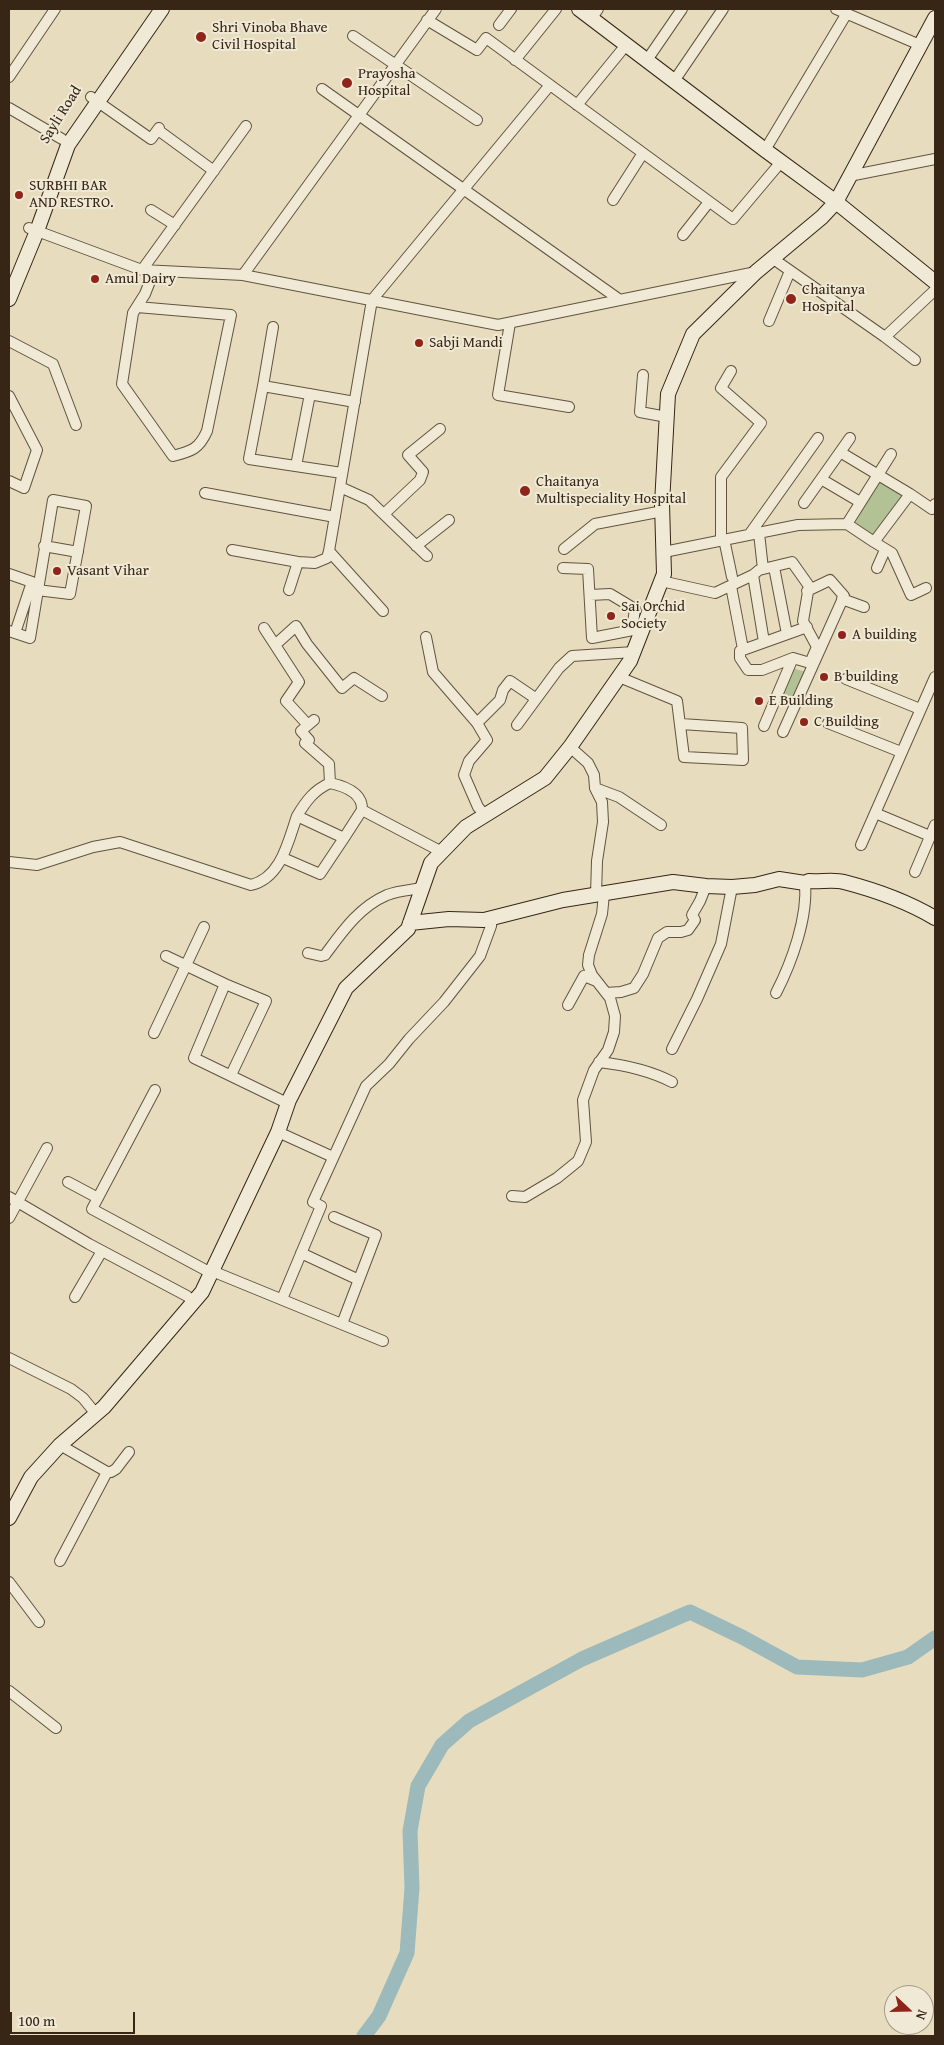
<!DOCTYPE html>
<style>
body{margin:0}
#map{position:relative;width:944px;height:2045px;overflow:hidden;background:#e7ddbe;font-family:"Gentium Book Plus",serif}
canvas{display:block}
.frame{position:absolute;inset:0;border:10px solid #372515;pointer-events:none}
.north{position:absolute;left:884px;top:1985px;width:50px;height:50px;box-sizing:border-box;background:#efe9d5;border:1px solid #a59b88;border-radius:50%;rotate:111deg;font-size:14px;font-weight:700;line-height:20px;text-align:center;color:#372515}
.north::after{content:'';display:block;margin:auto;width:18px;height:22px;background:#8f2418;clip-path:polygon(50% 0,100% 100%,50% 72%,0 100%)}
.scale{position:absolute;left:10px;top:2012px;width:125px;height:22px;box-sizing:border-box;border:2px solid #372515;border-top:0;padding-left:6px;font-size:15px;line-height:18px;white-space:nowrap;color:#372515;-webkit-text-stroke:4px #efe9d5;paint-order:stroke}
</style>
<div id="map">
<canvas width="944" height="2045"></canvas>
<div class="frame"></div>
<div class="north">N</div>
<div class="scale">100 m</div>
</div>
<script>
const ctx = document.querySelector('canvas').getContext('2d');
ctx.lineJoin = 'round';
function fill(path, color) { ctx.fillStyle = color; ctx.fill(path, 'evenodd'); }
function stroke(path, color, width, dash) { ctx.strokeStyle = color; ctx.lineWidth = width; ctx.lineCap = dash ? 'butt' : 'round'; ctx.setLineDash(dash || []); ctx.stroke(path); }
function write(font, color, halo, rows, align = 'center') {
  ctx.font = font + ' "Gentium Book Plus",serif'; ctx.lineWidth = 4; ctx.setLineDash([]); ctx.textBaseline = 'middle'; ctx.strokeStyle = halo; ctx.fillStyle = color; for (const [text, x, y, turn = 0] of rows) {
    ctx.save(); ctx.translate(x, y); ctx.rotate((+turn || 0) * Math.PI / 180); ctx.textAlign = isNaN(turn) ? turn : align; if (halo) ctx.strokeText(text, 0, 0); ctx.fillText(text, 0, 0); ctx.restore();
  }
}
fill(new Path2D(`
 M879 481 905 497 875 536 855 523Z
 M792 668 806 672 792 705 780 700Z`), '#b2c294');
stroke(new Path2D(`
 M364 2036 379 2016 407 1953 412 1888 410 1831 418 1786 442 1745 469 1721 582 1659 690 1612 742 1637 797 1667 862 1670 908 1657 935 1638`), '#9cb9bc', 15);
const street = new Path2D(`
 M836 9 920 45
 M592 18 598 9
 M427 20 477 50 486 38 733 219 781 162
 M499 25 511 9
 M353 36 477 120
 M515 60 556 9
 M647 60 682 9
 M9 77 55 9
 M674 81 723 9
 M322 89 620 300
 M91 97 151 139 159 128
 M577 105 626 45
 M9 108 62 139
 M158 130 214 171
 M765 150 847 13
 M849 176 935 159
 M613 200 643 153
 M151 210 175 225
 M29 228 142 270 243 275 498 325 756 272
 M683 235 709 202
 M772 258 885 337 935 290
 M142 270 246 126
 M243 275 436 9
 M137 307 231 315 207 431C199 449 192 451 173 456L122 384 133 313 145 294 154 271
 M769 321 790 271
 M510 323 498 395 569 407
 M885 337 915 360
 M9 341 53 364 76 425
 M643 375 640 412 667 417
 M263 386 273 327
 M9 396 37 450 24 488 9 481
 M296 466 310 394
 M342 473 249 459 263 386 355 402
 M821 479 850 438
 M340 487 369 500 427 556
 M205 493 335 517
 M910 494 932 509 935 504
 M804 503 821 479 860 502
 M384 514 420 480 423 472 408 455 440 429
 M847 524 891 454
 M759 533 763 569
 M749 535 818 438
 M724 539 732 577
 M721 540V477L761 423 721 388 731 371
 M874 542 892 553 911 595 926 588
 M44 546 78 552
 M416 546 449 520
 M564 549 595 524 663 511
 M232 550 298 562
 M664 552 798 525 847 524 874 542 910 494 840 452
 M774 567 787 634
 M563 568 588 569 592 638 643 628
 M877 568 885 550
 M9 574 32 582 15 633
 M753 575 764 642
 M661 581 715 593 753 575 759 570 792 562 809 586 803 621 817 647 810 663 793 658 762 670H748L740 658V651L807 627
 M731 586 743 649
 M289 590 298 562 315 563 327 558 329 551
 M590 595 610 594 635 609 632 630
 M842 599 864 607
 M383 611 329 551 372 300 550 85
 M264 628 299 682 286 701 308 725
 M9 631 30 638 53 500 86 506 70 594 37 590
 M426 637 433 672 477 723 500 700 503 690 510 681 535 698
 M275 645 296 626 307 644 342 688 354 678 382 696
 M619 677 677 701 684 757 743 760 742 728 681 724
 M846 679 920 709
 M314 720 301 731 309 740 305 743 329 764 330 783
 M477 723 487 740 469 761 464 775 478 807 485 815
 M828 723 901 752
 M517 725 559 668 572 656 634 652
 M764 726 793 658
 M783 732 844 596 830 580 807 591
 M570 747 588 763 594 775 595 788 602 802 603 822 597 861 596 895
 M595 788 619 797 661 825
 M875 813 930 836
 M297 816C306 801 314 790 330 783 344 786 363 793 362 810
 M861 845 935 677
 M283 858 320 874 344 838
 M9 862 37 865 93 847 120 842 251 885C281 878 288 842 297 816L344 838 362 810 442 852
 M915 872 935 825
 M308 953 321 956 325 955C342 932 359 907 387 895 397 891 410 890 422 888
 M166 956 225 984 194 1058 287 1103
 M225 984 266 1001 231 1075
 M606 993 621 992 634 988 643 974 658 938 667 932H681L688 930 695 920 692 915 700 901 706 886
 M776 993C792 962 808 917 805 883
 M568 1005 584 976 596 981
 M154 1033 204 927
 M672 1049 697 999 721 944 732 887
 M599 1062C625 1065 649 1070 672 1082
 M155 1090 92 1209 211 1273
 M278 1132 333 1157
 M68 1182 98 1198
 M512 1196 525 1197 557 1178 578 1161 586 1142 583 1100 594 1070 608 1050 614 1032 615 1016 610 998 592 975 588 965 589 955 602 914 604 894
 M9 1197 89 1244 187 1296 194 1303
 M334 1217 376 1235 342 1324
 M9 1218 47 1148
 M301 1253 359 1280
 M212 1271 383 1341
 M75 1297 102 1251
 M282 1299 321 1206 313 1202 366 1086 389 1064 409 1039 444 1002 480 956 491 926 492 918
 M9 1358 71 1389 83 1398 96 1414
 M107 1472H111L116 1469 129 1452
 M60 1561 107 1472 60 1445
 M9 1582 39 1622
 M9 1691 56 1728`);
const secondary = new Path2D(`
 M579 9 765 150 836 202 935 282
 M9 299 37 231 68 145 162 9
 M410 923 449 919 484 920 563 900 673 882 706 886 732 887 755 885 779 879 805 883 809 881C820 882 834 879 844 882 875 890 908 902 935 918
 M9 1518 31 1477 60 1445 104 1407 202 1292 278 1132 289 1100 346 988 408 929 431 863 466 827 545 778 570 747 630 661 664 574 662 504 668 394 693 334 756 272 822 217 836 202 935 18`);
stroke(street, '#63533f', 12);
stroke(secondary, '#372515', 16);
stroke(street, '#efe9d5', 10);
stroke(secondary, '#efe9d5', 14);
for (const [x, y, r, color] of [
 [201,37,6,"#8f2418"],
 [347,83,6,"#8f2418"],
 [19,195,5,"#8f2418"],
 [95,279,5,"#8f2418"],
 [791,299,6,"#8f2418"],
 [419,343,5,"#8f2418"],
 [525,491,6,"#8f2418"],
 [57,571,5,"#8f2418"],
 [611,616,5,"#8f2418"],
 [842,635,5,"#8f2418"],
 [824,677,5,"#8f2418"],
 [759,701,5,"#8f2418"],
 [804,722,5,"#8f2418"]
]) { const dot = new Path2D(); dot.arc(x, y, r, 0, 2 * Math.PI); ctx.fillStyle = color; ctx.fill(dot); stroke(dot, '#efe9d5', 2); }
write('15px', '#372515', '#efe9d5', [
 ["Shri Vinoba Bhave",212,28],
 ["Civil Hospital",212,45],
 ["Prayosha",358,74],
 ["Hospital",358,91],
 ["SURBHI BAR",29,186],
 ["AND RESTRO.",29,203],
 ["Amul Dairy",105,279],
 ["Chaitanya",802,290],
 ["Hospital",802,307],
 ["Sabji Mandi",429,343],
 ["Chaitanya",536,482],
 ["Multispeciality Hospital",536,499],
 ["Vasant Vihar",67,571],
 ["Sai Orchid",621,607],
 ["Society",621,624],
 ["A building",852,635],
 ["B building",834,677],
 ["E Building",769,701],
 ["C Building",814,722]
], 'left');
write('15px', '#372515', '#efe9d5', [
 ["Sayli Road",61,115,-58]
]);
</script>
